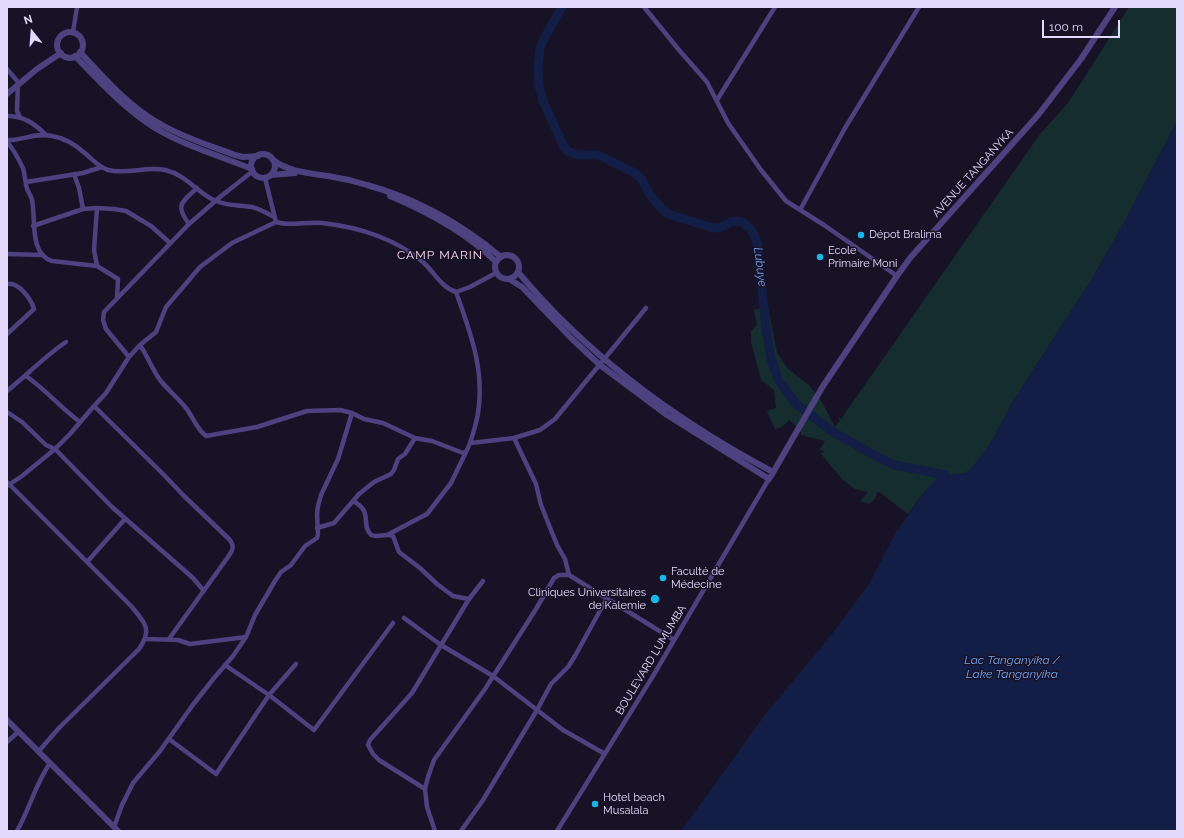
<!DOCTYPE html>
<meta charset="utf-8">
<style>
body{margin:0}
#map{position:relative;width:1184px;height:838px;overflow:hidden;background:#181226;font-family:Raleway,sans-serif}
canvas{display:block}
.frame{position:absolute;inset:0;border:8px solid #e3dafb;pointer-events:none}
.north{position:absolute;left:12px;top:12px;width:40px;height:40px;-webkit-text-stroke:3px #181226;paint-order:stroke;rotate:343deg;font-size:11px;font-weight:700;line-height:16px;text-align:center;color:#e3dafb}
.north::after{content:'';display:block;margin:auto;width:14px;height:18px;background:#e3dafb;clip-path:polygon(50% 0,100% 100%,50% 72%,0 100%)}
.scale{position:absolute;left:1042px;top:20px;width:78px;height:18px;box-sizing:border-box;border:2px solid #e3dafb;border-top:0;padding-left:5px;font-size:12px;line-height:14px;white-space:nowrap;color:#e3dafb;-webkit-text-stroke:3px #181226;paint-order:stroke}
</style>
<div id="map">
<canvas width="1184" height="838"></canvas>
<div class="frame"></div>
<div class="north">N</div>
<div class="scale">100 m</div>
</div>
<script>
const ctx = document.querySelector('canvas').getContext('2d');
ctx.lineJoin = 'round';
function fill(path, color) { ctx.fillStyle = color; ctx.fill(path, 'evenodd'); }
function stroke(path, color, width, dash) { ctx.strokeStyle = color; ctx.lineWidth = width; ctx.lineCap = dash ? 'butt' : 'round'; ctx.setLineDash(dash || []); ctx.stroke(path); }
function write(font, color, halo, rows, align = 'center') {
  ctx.font = font + ' Raleway,sans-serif'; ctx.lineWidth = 3; ctx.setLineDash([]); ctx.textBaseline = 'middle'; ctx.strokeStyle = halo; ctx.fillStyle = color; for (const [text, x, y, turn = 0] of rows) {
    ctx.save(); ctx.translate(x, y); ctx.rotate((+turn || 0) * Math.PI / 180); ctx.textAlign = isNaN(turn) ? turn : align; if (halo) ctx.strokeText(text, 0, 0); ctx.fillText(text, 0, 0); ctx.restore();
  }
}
fill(new Path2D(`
 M1129 7H1177V121L1150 173 1119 232 1090 282 1013 401 993 439 982 455 971 469 965 473 938 478 925 491 908 514 879 492 877 493 875 499 869 504 860 501 868 492 855 489 843 480 820 453 824 452 820 449 825 441 801 435V431L789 420 782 427 775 429 767 411 776 408 774 390 761 380 751 342V331L757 325 754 310 768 306 777 353 788 369 809 385 822 402 835 427 840 420 837 417 841 419 1040 134 1068 103Z`), '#162d2f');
fill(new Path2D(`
 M1177 121V831H681L764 716 832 634 869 584 896 532 925 491 936 480 941 476 965 473 971 469 982 455 993 439 1013 401 1090 282 1119 232Z`), '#121e45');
stroke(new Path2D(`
 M562 7 545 37 540 48 538 68 539 86 543 101 563 145 567 151 578 155H598L633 172 641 178 650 195 662 209 668 214 713 228C723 229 724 224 731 222 746 218 753 231 757 242L766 328 771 359 779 381 796 404 833 432 881 459 895 465 945 475`), '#121e45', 9);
stroke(new Path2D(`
 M644 7 679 50 707 82 728 123 761 170 786 201 824 225 897 276
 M73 32 77 7
 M7 69 18 82 17 111 20 117
 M717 100 775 7
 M7 116C23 116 34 123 45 134
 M7 140C22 141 35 132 52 136 65 138 76 145 86 154 93 160 99 167 108 170 127 175 146 166 165 170 187 175 197 193 216 201 227 206 241 205 252 207 260 209 267 213 274 217
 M7 142C13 148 19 160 23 168 25 175 25 182 27 189 29 193 31 196 32 200 36 219 29 254 52 261L97 266 118 279 117 298
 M74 174 79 188 83 209
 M265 178 276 222C291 227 306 221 322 223 340 225 360 229 378 236 394 242 410 251 423 262 434 272 441 287 456 292L470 287 496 273
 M26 182 83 173 102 167
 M800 210 845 128 919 7
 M189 224C175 205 181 203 197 188
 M33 226 83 209 97 208 114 209 126 211 151 226 170 243
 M7 254 43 255
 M97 266 94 250 97 208
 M7 284C19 282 31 299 34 309L7 334
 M140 345C148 357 152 369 160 380 168 390 178 398 186 408 193 417 196 428 206 436L257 427 307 411 340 410 352 413 364 419 383 423 415 438 432 441 463 453 466 452C471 443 473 433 476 423 487 377 472 336 456 292
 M129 357 106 329 103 320 104 312 189 224 220 197 253 171
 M26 376C45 389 61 408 80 422
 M7 391C27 375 45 356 66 342
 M94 406 163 474 184 496 229 539C235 546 233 550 228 557L169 639
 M7 412 22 422 46 445 55 449 112 507 193 578 204 591
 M514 438 536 484 541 505 557 545 565 559 569 575
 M471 443 514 438 540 430 555 419 646 308
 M8 483 131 606C145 623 153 629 139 649L59 728 38 752
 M7 486 22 476 55 449 70 434 94 406 106 393 129 357 140 345 156 332 166 307 200 267 232 243 276 222
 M353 501C374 512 360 524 371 535 378 538 385 533 393 536L399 552 420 568 437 584 453 596 469 599 483 581
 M317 528 334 523 359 494 374 482 391 474 394 470 398 459 405 454 415 438
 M389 534 427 514 451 483 466 452
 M87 562 125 519
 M404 618 441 645 493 676 563 730 605 754
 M146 639 178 640 190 644 246 637 255 615 275 581 281 572 291 565 305 546 317 538 318 534 317 514 318 506 321 495 338 459 352 413
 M225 665 269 695 314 730 393 623
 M169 739 216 774 269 695 296 664
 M7 742 18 732
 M425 789 379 760 373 754 368 745 370 740 412 693 469 599
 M114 827 122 805 133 783 160 751 192 706 214 678 233 656 246 637
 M17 831C30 808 35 785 50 763
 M435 831 427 807 425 789 428 777 434 760 485 689 536 609 554 578 559 575H569L674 640
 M461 831 483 800 537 710 551 684 568 667 575 656 607 598
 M557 831 653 676 770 477`), '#4d4280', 4.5);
stroke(new Path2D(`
 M57 45a13 13 0 1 1 26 0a13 13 0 1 1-26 0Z
 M80 52C105 79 130 108 162 125 185 138 211 146 235 155L243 157 258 156
 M75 56C100 82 125 109 155 128 185 146 220 156 252 169
 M7 94 37 69 61 53
 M251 166a12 12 0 1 1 24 0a12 12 0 1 1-24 0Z
 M273 160C289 172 309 173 328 176 341 178 354 181 367 185 418 199 460 223 501 257
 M271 175 295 173
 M390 196C428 212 466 232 496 262
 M495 267a12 12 0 1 1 24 0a12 12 0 1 1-24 0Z
 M518 272C587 355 677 421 773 472
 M509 279 522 287 572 339 600 365 667 415 769 479
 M771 476 823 386 897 276 910 258 1039 114 1081 59 1115 7
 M7 720 118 831`), '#4d4280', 6);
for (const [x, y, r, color] of [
 [861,235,4,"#19b7e9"],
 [820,257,4,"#19b7e9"],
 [663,578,4,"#19b7e9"],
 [655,599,5,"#19b7e9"],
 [595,804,4,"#19b7e9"]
]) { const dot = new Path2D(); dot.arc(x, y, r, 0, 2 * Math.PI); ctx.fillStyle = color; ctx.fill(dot); stroke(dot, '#181226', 1.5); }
write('11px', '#e3dafb', '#181226', [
 ["AVENUE TANGANYKA",973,173,-48],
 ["BOULEVARD LUMUMBA",651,660,-59]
]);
write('11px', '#e3dafb', '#181226', [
 ["Dépot Bralima",869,235],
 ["Ecole",828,251],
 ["Primaire Moni",828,264],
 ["Faculté de",671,572],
 ["Médecine",671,585],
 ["Cliniques Universitaires",646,593,"right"],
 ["de Kalemie",646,606,"right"],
 ["Hotel beach",603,798],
 ["Musalala",603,811]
], 'left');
ctx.letterSpacing = '1px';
write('12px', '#fcdcec', '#181226', [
 ["CAMP MARIN",440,255]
]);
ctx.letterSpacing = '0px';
write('italic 12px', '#73a5f1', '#181226', [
 ["Lubuye",760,267,83],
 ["Lac Tanganyika /",1012,660],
 ["Lake Tanganyika",1012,674]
]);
</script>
